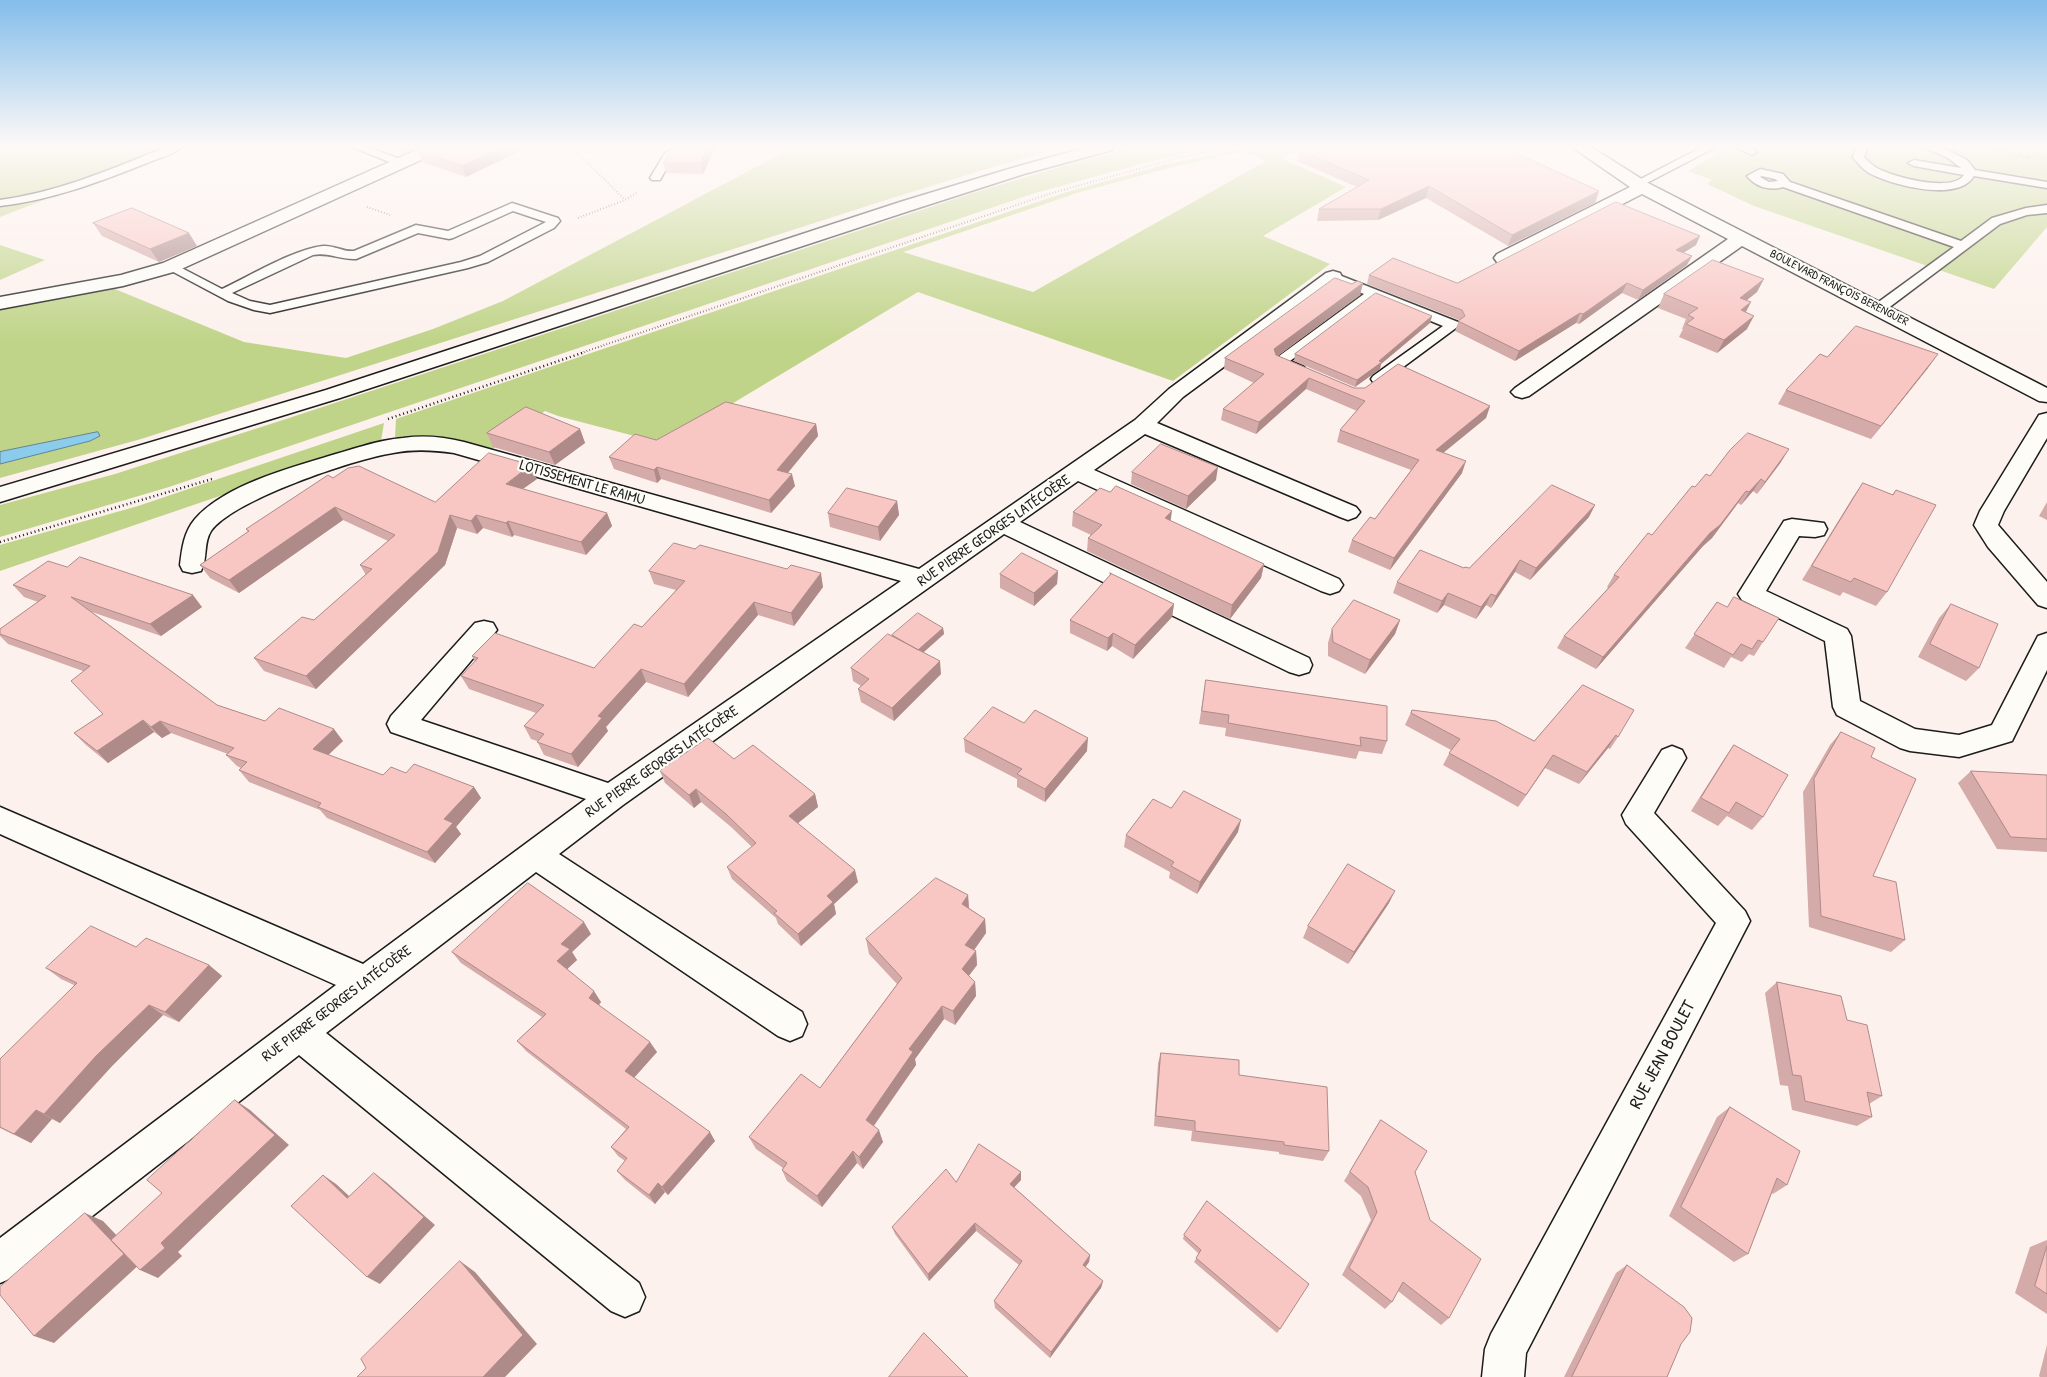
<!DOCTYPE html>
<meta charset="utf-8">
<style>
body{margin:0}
canvas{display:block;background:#fcf1ed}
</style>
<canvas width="2047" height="1377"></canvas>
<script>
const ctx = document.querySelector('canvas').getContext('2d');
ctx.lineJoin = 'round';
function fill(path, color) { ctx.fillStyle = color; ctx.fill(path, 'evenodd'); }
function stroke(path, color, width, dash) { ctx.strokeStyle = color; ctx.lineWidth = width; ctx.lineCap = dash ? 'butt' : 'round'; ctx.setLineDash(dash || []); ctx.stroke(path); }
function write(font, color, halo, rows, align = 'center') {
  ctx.font = font + ' "Patrick Hand",sans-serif'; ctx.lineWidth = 4.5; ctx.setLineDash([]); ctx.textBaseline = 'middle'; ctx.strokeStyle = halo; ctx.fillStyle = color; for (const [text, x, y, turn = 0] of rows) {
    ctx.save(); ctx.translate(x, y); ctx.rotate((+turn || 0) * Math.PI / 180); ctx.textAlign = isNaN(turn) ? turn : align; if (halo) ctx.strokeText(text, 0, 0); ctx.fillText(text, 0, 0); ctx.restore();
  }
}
fill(new Path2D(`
 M0 147H181L0 217Z
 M794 147H1064L996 166 886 200 141 439 0 478V307L110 287 244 342 346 358 433 329 503 301Z
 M1135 147H1215L1151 161 1032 194 169 487 0 537V505L115 474 286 419 973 193 1066 165Z
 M1251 147H1302L1281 158 1346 187 1263 236 1330 264 1173 381 918 292 665 444 558 416 545 411 490 451 454 439 395 437 396 419 1067 192 1167 164ZM1243 151 1266 161 1033 292 903 252 1080 192 1169 168Z
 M1728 147H2047V227L1994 289 1754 206 1707 184 1712 180 1688 171Z
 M0 245 45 260 0 280Z
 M384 423 381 441 0 571V545L138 506Z`), '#c0d489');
const water = new Path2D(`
 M98 432 100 436 90 441 0 464V452Z`);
fill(water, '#8bcbec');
stroke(water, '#5f8599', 1);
const service = new Path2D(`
 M166 147H182C174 155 158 158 147 163 99 182 52 200 0 206V200C59 192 112 169 166 147Z
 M352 147H368L405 161 407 163 401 166 397 165Z
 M677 147H692L673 157 660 180H652L650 178 665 153Z
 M1702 147H1716L1641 186 1637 187 1631 184Z
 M1735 147H1750L1757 152 1752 155Z
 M1856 147H1867L1864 157C1867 160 1871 164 1875 167 1891 177 1952 193 1964 175L1914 166 1908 163 1914 160 1961 168 1948 158 1923 147H1941L1950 151 1967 160 1975 170 2047 182V188L1974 176C1958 203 1891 185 1869 173 1863 169 1857 163 1853 157Z
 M1760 169 1783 174 1790 182 1961 241 1992 218 2026 208 2047 205V213L2027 215 2000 224 1883 312H1873L1871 309 1873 306 1954 247 1783 187C1769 191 1756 187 1747 176ZM1762 176 1775 179 1778 181 1769 182 1760 177Z
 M512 203 558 218 560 221 554 228 488 262 468 268 270 313 254 310 228 301 164 267 170 263 174 264 222 289C250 276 294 249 323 246 334 245 343 252 354 251L416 225 448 231ZM513 211 546 222 480 256 461 262 270 305 250 301 232 293 313 255C329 252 340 260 356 259L418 233 449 239 453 238Z
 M1339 275 1458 322 1460 325 1383 382H1373L1371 379 1373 376 1443 326 1375 298 1290 361 1304 367 1306 370 1304 373C1295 375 1279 369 1273 362L1275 359 1364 294 1334 282 1333 279 1334 276Z`);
const minor = new Path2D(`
 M423 147H445L443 150 177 271 123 286 0 309V297L121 275 163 263Z
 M1572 147H1591L1648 183 2047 388V402L2039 401 1742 246 1529 396 1522 398 1515 396 1511 392 1515 388 1728 239 1642 194 1509 262 1503 263 1497 262 1494 258 1497 254 1630 187Z
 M1333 271 1340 273 1342 277 1340 281 1183 397 1157 423 1356 507 1360 512 1356 517 1348 520 1340 517 1145 434 1094 470 1339 579 1343 585 1339 591 1330 594 1321 591 1078 481 1020 522 1309 658 1312 665 1309 672 1299 675 1289 672 1004 534 623 805 559 854 802 1012 807 1024 802 1036 790 1041 778 1036 536 872 326 1033 639 1283 645 1297 639 1311 625 1317 611 1311 299 1055 14 1277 0 1283V1238L336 985 0 834V807L363 964 586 799 391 732 387 724 391 716 475 623 484 621 493 623 497 630 421 720 608 783 901 581 454 453C433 450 413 449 393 453 354 459 233 500 211 531 203 543 208 559 201 571L192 573 183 571 180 565C182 548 184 532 195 519 225 485 287 469 329 456 354 449 378 440 403 438 424 435 444 437 464 442L919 569 1135 420 1169 389 1326 273Z
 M2047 413V438L2004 511 1998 525 2047 582V608L2038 605 1988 547 1974 525 1980 511 2036 420 2039 415Z
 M1792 519 1824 523 1827 529 1824 535 1815 537 1799 536 1766 591 1847 629 1851 636 1860 701 1915 729 1959 735 1992 725 2038 636 2047 633V670L2012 741 1959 757 1910 751 1900 748 1837 715 1833 707 1825 641 1742 600 1738 594 1784 521Z
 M1672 746 1682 750 1686 758 1654 813 1745 911 1750 921 1526 1353 1524 1377H1482L1485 1349 1491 1334 1716 923 1626 824 1622 815 1662 750Z`);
const tertiary = new Path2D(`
 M1087 147H1114L1112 150 1024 174 912 210 340 398 0 502V487L326 390 900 202 1012 168Z`);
stroke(service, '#1c1c1c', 3);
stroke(minor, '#1c1c1c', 3);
stroke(tertiary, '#1c1c1c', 3);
stroke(new Path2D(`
 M572 147 625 200
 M2024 147 2047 160
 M1991 149 2017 155
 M2020 154 2029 157 2024 158 2017 155Z
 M367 207 390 215
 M578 218 625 200 638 192
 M581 353 1049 194 1177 158 1232 147`), '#1c1c1c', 2, [0.5, 2.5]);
stroke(new Path2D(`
 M388 419 585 352
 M0 542 212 479`), '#1c1c1c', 2.5, [1, 3]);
fill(service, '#fdfcf7');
fill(minor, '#fdfcf7');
fill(tertiary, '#fdfcf7');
fill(new Path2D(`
 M427 147H528L466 177 422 162 418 151Z
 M673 147H750L749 150H714L703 174 666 173 663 163Z
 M1299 150 1599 191 1595 203 1508 246 1426 198 1378 220 1317 221 1319 209 1357 187 1297 161Z
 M93 223 197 246 159 262 102 236Z
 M1696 245 1683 253 1687 265 1638 300 1622 293 1579 324 1576 323 1515 361 1455 331 1459 320 1367 284 1369 275 1457 283Z
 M1363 283 1360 295 1278 356 1354 388 1490 406 1486 418 1443 453 1462 473 1390 570 1348 552 1352 540 1375 519 1411 470 1337 442 1340 430 1357 411 1306 389 1256 434 1221 420 1223 409 1254 383 1224 369 1225 358 1352 284Z
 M1757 292 1747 300 1751 302 1746 312 1747 329 1717 353 1679 337 1683 329H1682L1686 319 1658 308 1664 294Z
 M1432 316 1430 323 1381 364 1380 369 1355 387 1294 361 1295 354Z
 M1827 357 1928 368 1871 439 1778 404 1786 390Z
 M816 424 818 436 788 473 795 486 771 513 661 479 657 483 614 469 609 457 656 440Z
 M580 429 585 443 555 465 493 447 487 433Z
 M1781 462 1757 494 1753 491 1741 505 1738 503 1712 538 1703 546 1596 669 1557 648 1564 636 1608 588 1607 587 1614 575 1652 535 1695 487 1710 476Z
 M1132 472 1216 480 1186 509 1131 484Z
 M333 478 435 502 537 479 523 489 607 513 612 526 586 555 514 535 512 537 483 528 477 534 457 528 445 565 316 689 264 671 254 658 314 620 366 575 360 565 388 541 343 520 239 593 210 578 200 565 248 532 246 529Z
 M1863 483 1892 495 1896 490 1887 592 1876 606 1843 592 1840 596 1802 580 1853 497Z
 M897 501 899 515 880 541 830 527 828 513Z
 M2047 502V520L2039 516Z
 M1073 512 1171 521 1264 564 1261 578 1230 619 1087 551 1088 538 1091 535 1072 526Z
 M1589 517 1530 580 1515 572 1491 608 1486 605 1476 619 1444 605 1437 613 1393 593 1397 582 1464 568H1469Z
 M67 567 202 607 161 636 92 612 217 705 265 721 343 741 328 755 383 775 406 773 474 787 481 798 456 827 461 834 435 863 327 818 320 810 249 782 239 770 241 768 237 766 226 755 228 754 171 733 162 738 154 732 108 763 86 745 74 733 103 714 83 671 8 644 0 636V629L38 602 24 597 13 585Z
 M649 571 823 587 794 626 758 615 688 697 646 682 606 727 608 731 578 767 544 755 537 741 531 739 524 726 536 713 469 689 461 676 475 662 472 656 594 668 642 627 676 590 654 584Z
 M1058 571 1057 584 1034 606 1000 588V574Z
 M1110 573 1174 604 1172 617 1133 659 1112 646 1107 651 1070 633V620L1109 576Z
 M1717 602 1763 642 1754 656 1749 654 1742 662 1731 657 1724 668 1685 648Z
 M1951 604 1979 668 1966 681 1918 657 1939 618Z
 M1400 620 1395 634 1365 674 1328 656V643L1332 629Z
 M943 628 944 634 923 653 941 674 894 721 861 702 858 689 861 686 853 681 851 668 892 637V635Z
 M1206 680 1387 741 1382 754 1359 751 1356 759 1225 736 1226 728 1199 724Z
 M1583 685 1618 737 1610 749 1608 748 1579 784 1545 768 1518 807 1443 765 1451 750 1405 725 1412 710 1534 741Z
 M1024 723 1087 751 1045 802 1017 787V779L965 752 964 739Z
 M1841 732 1871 757 1873 876 1905 940 1891 952 1809 927 1803 792 1830 745Z
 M1734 745 1763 817 1752 830 1727 816 1718 826 1691 811 1724 759Z
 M734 759 815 794 818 807 798 823 858 882 834 904 836 914 801 946 778 924 776 918 732 879 727 867 752 847 730 826 701 802 694 808 665 783 660 771Z
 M1971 771 2047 775V852L1997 849 1958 783Z
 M1171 808 1238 832 1197 894 1169 878 1170 872 1124 847 1126 835Z
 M968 895 969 908 985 919 986 933 974 950 976 951 977 965 969 976 975 982 976 996 955 1025 944 1019 915 1059 916 1065 874 1126 883 1142 863 1169 857 1163 822 1207 787 1181 782 1170 783 1168 756 1149 749 1137 820 1088 897 984 869 954 866 939Z
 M1389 903 1348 964 1303 938 1308 926Z
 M591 934 572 952 577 960 567 969 601 1002 599 1005 657 1052 634 1078 715 1141 668 1195 665 1192 655 1204 625 1180 617 1171 625 1161 618 1156 611 1147 626 1129 526 1051 517 1041 542 1017 461 963 452 952Z
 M136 947 209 965 222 976 179 1022 163 1015 112 1066 60 1123 52 1119 31 1143 0 1128 74 985 61 979 46 968Z
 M1777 982 1847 1020 1882 1096 1869 1104 1872 1117 1857 1126 1792 1110 1788 1086 1780 1085 1765 993Z
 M1161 1053 1239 1075 1329 1151 1323 1161 1279 1154V1152L1191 1141 1192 1131 1154 1126 1158 1063Z
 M1730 1107 1787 1185 1773 1194 1772 1193 1748 1254 1734 1262 1669 1216 1717 1117Z
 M1381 1120 1415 1172 1449 1318 1441 1325 1398 1291 1392 1302 1385 1309 1342 1275 1371 1220 1361 1196 1344 1181Z
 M1021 1172V1180L1014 1187 1090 1255 1089 1262 1085 1267 1103 1281 1101 1288 1050 1358 995 1308 994 1301 1019 1265 976 1231 929 1281 895 1234 892 1227 956 1182Z
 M1207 1201 1280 1329 1277 1333 1194 1262 1199 1254 1183 1239 1184 1235Z
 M2047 1240V1314L2015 1293 2030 1247Z
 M1627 1265 1681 1344 1667 1377H1564L1616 1273Z
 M2047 1345V1377H2040L2039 1376Z`), '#d5aba9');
fill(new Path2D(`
 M400 147H418L403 154Z
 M502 147H528L466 177 462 166Z
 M708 147H714V150L703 174 701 163Z
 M1429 186 1426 198 1378 220 1381 209Z
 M1599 191 1595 203 1508 246 1512 235Z
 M189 233 197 246 159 262 150 249Z
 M1700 236 1696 245 1672 260 1676 250Z
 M1692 256 1687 265 1638 300 1643 290Z
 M1764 279 1757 292 1733 311 1740 298Z
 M1363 283 1360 295 1272 360 1274 349Z
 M1627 283 1622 293 1579 324 1583 314Z
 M1751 302 1744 315 1741 310Z
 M1580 313 1576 323 1515 361 1519 351Z
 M1432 316 1430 323 1381 364 1380 369 1355 387 1357 380Z
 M1754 316 1747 329 1717 353 1724 340Z
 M1938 354 1928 368 1871 439 1881 426Z
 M1309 378 1306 389 1256 434 1259 422Z
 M1490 406 1486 418 1432 462 1436 450Z
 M816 424 818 436 780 482 777 470Z
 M580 429 585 443 555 465 549 452Z
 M1789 449 1781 462 1757 494 1765 482Z
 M1466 461 1462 473 1390 570 1394 558Z
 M531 465 537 479 511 497 506 484Z
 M657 467 661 479 657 483 654 470Z
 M1218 467 1216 480 1186 509 1188 496Z
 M792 474 795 486 771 513 769 500Z
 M1761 479 1753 491 1741 505 1749 492Z
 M1746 491 1738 503 1712 538 1703 546 1596 669 1603 657Z
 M897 501 899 515 880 541 878 527Z
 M1595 505 1589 517 1530 580 1536 568Z
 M335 507 343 520 239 593 229 580Z
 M1172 511 1170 525 1165 518Z
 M607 513 612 526 586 555 581 542Z
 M450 515 457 528 445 565 316 689 306 676Z
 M476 515 483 528 477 534 471 521Z
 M508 521 514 535 512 537 506 523Z
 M1520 560 1515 572 1491 608 1496 596Z
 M1264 564 1261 578 1230 619 1232 605Z
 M1058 571 1057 584 1034 606V593Z
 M821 573 823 587 794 626 791 613Z
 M1448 593 1444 605 1437 613 1442 601Z
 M1491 594 1486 605 1476 619 1481 607Z
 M193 595 202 607 161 636 150 624Z
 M754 602 758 615 688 697 684 684Z
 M1174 604 1172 617 1133 659 1135 645Z
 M1400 620 1395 634 1365 674 1370 660Z
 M943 628 944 634 918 657V650Z
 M1113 633 1112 646 1107 651 1108 638Z
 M940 661 941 674 894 721 892 708Z
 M641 669 646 682 606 727 608 731 578 767 571 754 598 716Z
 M143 720 154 732 108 763 97 751Z
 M160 721 171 733 162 738 151 727Z
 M334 729 343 741 322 761 313 749Z
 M1616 735 1608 748 1579 784 1587 772Z
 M1088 738 1087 751 1045 802V789Z
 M1553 755 1545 768 1518 807 1526 795Z
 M474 787 481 798 456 827 461 834 435 863 427 852 444 819Z
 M696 789 701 802 694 808 689 795Z
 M815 794 818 807 792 828 789 816Z
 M1241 820 1238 832 1197 894 1200 882Z
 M855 870 858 882 834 904 836 914 801 946 798 934 827 896Z
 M1395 891 1389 903 1348 964 1354 952Z
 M968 895 969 910 962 904Z
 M985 919 986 933 967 960 965 945Z
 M584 922 591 934 572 952 577 960 564 972 557 961 561 944Z
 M976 951 977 965 963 983 962 969Z
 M209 965 222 976 179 1022 165 1012Z
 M975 982 976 996 955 1025 953 1011Z
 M594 991 601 1002 596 1009 589 998Z
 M149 1005 163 1015 112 1066 60 1123 44 1114 96 1056Z
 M942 1006 944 1019 915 1059 916 1065 869 1132 866 1120 909 1049Z
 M650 1042 657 1052 631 1081 625 1071Z
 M235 1100 250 1110 289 1145 178 1252 182 1256 158 1278 140 1270 161 1243Z
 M36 1110 52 1119 31 1143 14 1134Z
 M879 1130 883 1142 863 1169 859 1157Z
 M710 1132 715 1141 668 1195 662 1187Z
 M853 1151 857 1163 822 1207 817 1196Z
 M1021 1172V1180L1010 1192V1184Z
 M374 1173 386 1182 435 1225 380 1284 367 1277Z
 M323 1175 336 1184 360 1206 347 1198Z
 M658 1183 665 1192 655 1204 649 1195Z
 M85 1213 103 1221 142 1262 54 1343 34 1336Z
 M975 1223 976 1231 929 1281 928 1274Z
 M1090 1255 1089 1262 1082 1272 1083 1265Z
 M460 1261 475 1272 537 1344 505 1377H483Z
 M1103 1281 1101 1288 1050 1358 1051 1352Z`), '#ae8b89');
const building = new Path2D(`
 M427 147H502L462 166 418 151Z
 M673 147H708L701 163H663L672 148Z
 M1304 147H1503L1599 191 1512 235 1429 186 1381 209H1319L1369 180 1299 150Z
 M1616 202 1700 236 1676 250 1692 256 1643 290 1627 283 1583 314 1580 313 1519 351 1458 321 1465 316 1462 310 1369 275 1393 258 1457 283Z
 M132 208 189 233 150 249 93 223Z
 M1713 260 1764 279 1740 298 1751 302 1741 310 1754 316 1724 340 1686 324 1694 318 1688 315 1698 308 1664 294Z
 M1335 278 1352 284 1357 281 1363 283 1274 349 1276 355 1354 388H1365L1398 364 1490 406 1436 450 1466 461 1394 558 1352 540 1370 517 1375 519 1419 460 1340 430 1365 401 1309 378 1259 422 1223 409 1264 374 1225 358Z
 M1376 293 1432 316 1379 361 1382 362 1357 380 1295 354Z
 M1856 326 1938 354 1881 426 1786 390 1820 354 1827 357Z
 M726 402 816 424 777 470 792 474 769 500 657 467 654 470 609 457 635 434 656 440Z
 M526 407 580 429 549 452 487 433Z
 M1748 433 1789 449 1765 482 1761 479 1749 492 1746 491 1720 525 1710 533 1603 657 1564 636 1619 577 1614 575 1648 533 1652 535 1692 486 1695 487 1706 474 1710 476 1730 450Z
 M1161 444 1218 467 1188 496 1132 472Z
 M489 453 531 465 506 484 607 513 581 542 508 521 506 523 476 515 471 521 450 515 438 552 306 676 254 658 302 617 314 620 372 569 360 565 395 535 335 507 229 580 200 565 249 531 246 529 328 475 333 478 348 468 359 466 435 502Z
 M1863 483 1893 495 1896 490 1936 505 1887 592 1854 578 1851 582 1812 566Z
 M1552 485 1595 505 1536 568 1520 560 1496 596 1491 594 1481 607 1448 593 1442 601 1397 582 1420 550 1464 568 1465 567 1469 568Z
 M1116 486 1172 511 1165 518 1264 564 1232 605 1088 538 1102 525 1073 512 1100 488 1110 492Z
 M847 488 897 501 878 527 828 513Z
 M674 543 695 549 700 545 787 569 791 565 821 573 791 613 754 602 684 684 641 669 598 716 602 718 571 754 537 742 544 734 524 726 544 705 461 676 478 658 472 656 495 633 594 668 634 624 642 627 685 581 649 571Z
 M1022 553 1058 571 1034 593 1000 574Z
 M80 557 193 595 150 624 71 597 217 705 265 721 279 708 334 729 313 749 383 775 391 767 406 773 414 764 474 787 444 819 453 823 427 852 318 807 321 803 239 770 247 762 226 755 234 748 160 721 151 727 143 720 97 751 74 733 103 714 71 681 90 666 0 634V629L46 596 13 585 48 561 67 567Z
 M1110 573 1174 604 1135 645 1113 633 1108 638 1070 620 1111 574Z
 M1734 597 1779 618 1763 642 1758 640 1752 649 1741 644 1733 655 1694 634 1717 602 1727 607Z
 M1354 600 1400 620 1370 660 1333 642 1332 629Z
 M1951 604 1998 624 1979 668 1930 644Z
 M918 613 943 628 918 650 892 635Z
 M888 634 940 661 892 708 858 689 869 679 851 668Z
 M1206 680 1387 706V741L1360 737 1361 746 1228 723 1229 715 1202 711Z
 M1583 685 1634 710 1618 737 1616 735 1587 772 1553 755 1526 795 1449 753 1460 739 1411 713 1412 710 1496 721 1534 741Z
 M993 707 1024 723 1035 710 1088 738 1045 789 1017 774 1022 769 964 739Z
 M1841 732 1875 748 1871 757 1916 779 1873 876 1896 882 1905 940 1821 916 1814 779Z
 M708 738 734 759 753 745 815 794 789 816 855 870 827 896 833 902 798 934 774 913 777 911 727 867 756 843 726 814 696 789 689 795 660 771Z
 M1734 745 1788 775 1763 817 1736 802 1729 813 1701 798Z
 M1971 771 2047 775V839L2011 837Z
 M1184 791 1241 820 1200 882 1171 866 1174 862 1126 835 1153 799 1171 808Z
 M1348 864 1395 891 1354 952 1308 926Z
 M936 878 968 895 962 904 985 919 965 945 976 951 962 969 975 982 953 1011 942 1006 909 1049 913 1052 866 1120 879 1130 859 1157 853 1151 817 1196 782 1170 787 1163 749 1137 801 1074 820 1088 893 990 902 978 866 939Z
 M528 883 584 922 561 944 570 949 557 961 594 991 589 998 650 1042 625 1071 710 1132 662 1187 658 1183 649 1195 617 1171 627 1158 611 1147 629 1127 517 1041 546 1014 452 952Z
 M91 926 136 947 146 938 209 965 165 1012 149 1005 96 1056 44 1114 36 1110 14 1134 0 1127V1059L77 983 46 968Z
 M1777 982 1841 996 1847 1020 1867 1025 1882 1096 1867 1092 1872 1117 1805 1101 1801 1076 1793 1075Z
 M1161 1053 1239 1060V1075L1327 1087 1329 1151 1284 1145V1142L1195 1131V1121L1156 1116Z
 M235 1100 275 1135 161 1243 165 1248 140 1270 111 1240 162 1193 147 1180Z
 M1730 1107 1800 1151 1787 1185 1777 1178 1748 1254 1681 1207Z
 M1381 1120 1427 1151 1415 1172 1430 1220 1481 1259 1449 1318 1403 1282 1392 1302 1349 1268 1377 1212 1368 1187 1350 1172Z
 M979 1144 1021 1172 1010 1184 1090 1255 1083 1265 1103 1281 1051 1352 994 1301 1022 1261 975 1223 928 1274 892 1227 946 1169 956 1182Z
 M374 1173 424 1217 367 1277 291 1206 323 1175 347 1198Z
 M1207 1201 1309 1284 1280 1329 1196 1258 1201 1250 1184 1235Z
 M85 1213 124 1254 34 1336 0 1295V1287Z
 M2047 1246V1294L2035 1286Z
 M460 1261 523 1335 483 1377H357L366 1368 361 1359Z
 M1627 1265 1684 1307 1692 1318 1690 1332 1681 1344 1667 1377H1572Z
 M924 1333 968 1377H889Z`);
fill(building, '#f8c7c4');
stroke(building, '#ae8b89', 1);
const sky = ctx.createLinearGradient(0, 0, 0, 340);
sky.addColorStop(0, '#83bdea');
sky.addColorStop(0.43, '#fef9f7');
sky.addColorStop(1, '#fef9f700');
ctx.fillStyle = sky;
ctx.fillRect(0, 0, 2047, 340);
write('12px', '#1c1c1c', '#fdfcf7', [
 ["BOULEVARD FRANÇOIS BERENGUER",1839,288,27]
]);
write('15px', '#1c1c1c', '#fdfcf7', [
 ["LOTISSEMENT LE RAIMU",582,483,16],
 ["RUE PIERRE GEORGES LATÉCOÈRE",994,531,-35],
 ["RUE PIERRE GEORGES LATÉCOÈRE",662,762,-35],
 ["RUE PIERRE GEORGES LATÉCOÈRE",337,1004,-37]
]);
write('18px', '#1c1c1c', '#fdfcf7', [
 ["RUE JEAN BOULET",1663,1055,-62]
]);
</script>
